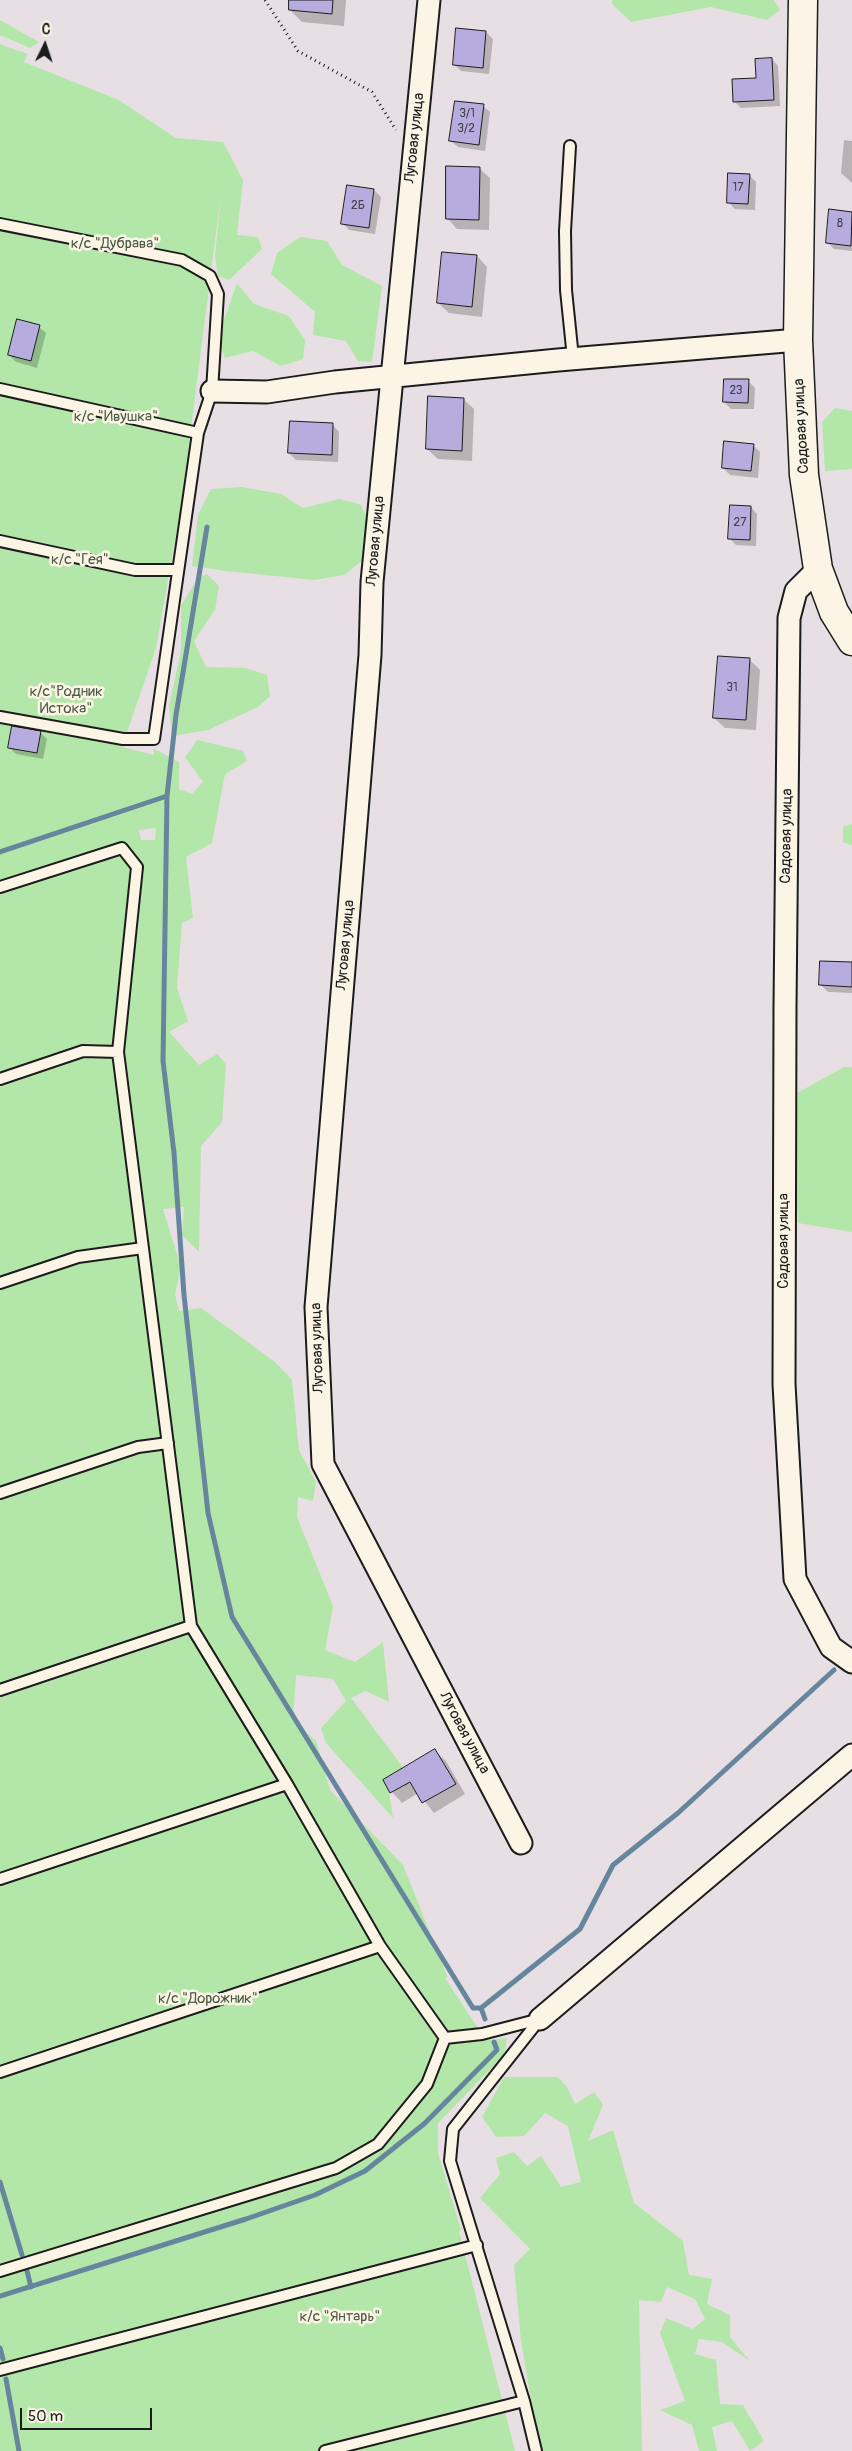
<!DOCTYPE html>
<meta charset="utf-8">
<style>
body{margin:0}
#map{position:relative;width:852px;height:2451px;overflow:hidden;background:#e7dfe3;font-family:Pangolin,sans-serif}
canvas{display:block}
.north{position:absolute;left:20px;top:20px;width:50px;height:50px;-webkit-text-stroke:4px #fcf5e5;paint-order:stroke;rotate:4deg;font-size:14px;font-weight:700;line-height:20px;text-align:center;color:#1c1c1c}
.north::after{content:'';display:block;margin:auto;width:18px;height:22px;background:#1c1c1c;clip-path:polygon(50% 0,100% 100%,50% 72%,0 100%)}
.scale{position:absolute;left:20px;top:2408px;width:132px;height:22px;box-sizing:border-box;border:2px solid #1c1c1c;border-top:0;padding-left:6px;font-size:15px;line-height:18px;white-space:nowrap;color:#1c1c1c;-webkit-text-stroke:4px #fcf5e5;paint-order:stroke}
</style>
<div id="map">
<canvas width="852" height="2451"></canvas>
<div class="north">С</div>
<div class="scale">50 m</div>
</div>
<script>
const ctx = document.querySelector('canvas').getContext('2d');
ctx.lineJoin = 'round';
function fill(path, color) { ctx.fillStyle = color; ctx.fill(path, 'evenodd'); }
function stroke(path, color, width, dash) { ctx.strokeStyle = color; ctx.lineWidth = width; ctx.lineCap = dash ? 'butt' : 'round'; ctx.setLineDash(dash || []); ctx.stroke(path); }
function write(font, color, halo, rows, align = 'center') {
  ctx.font = font + ' Pangolin,sans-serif'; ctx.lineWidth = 5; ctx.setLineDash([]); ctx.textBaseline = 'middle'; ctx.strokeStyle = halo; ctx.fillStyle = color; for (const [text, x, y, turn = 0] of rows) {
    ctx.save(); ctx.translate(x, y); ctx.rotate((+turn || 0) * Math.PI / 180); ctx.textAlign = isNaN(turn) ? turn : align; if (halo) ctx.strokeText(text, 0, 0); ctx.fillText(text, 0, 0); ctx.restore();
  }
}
fill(new Path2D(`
 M612 0H774L780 10 767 20 711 7 631 22 612 4Z
 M0 20 39 42 30 48 0 35Z
 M0 44 28 54 24 62 119 100 176 138 223 142 243 180 237 235 258 237 262 249 229 280 218 276 215 256 221 194 181 506 156 648 122 747 154 755 153 748 179 762V789L192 794 203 782 185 757 197 740 243 751 247 761 225 774 212 843 186 857 193 918 182 923 177 988 188 1021 169 1032 199 1065 217 1054 226 1064 222 1122 201 1146 199 1252 182 1235 184 1207 163 1209 181 1267 175 1294 179 1311 201 1308 275 1362 292 1380 299 1450 316 1482 313 1501 298 1497 297 1517 333 1606 325 1650 355 1662 383 1642 389 1702 366 1691 351 1698 411 1778 407 1787 387 1778 393 1818 326 1743 321 1728 346 1701 333 1679 296 1675 293 1721 316 1741 330 1790 403 1865 448 1978H445L482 2034 486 2040 507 2038 504 2055 438 2123V2153L461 2230 459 2231 515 2451H0ZM156 828 155 840H141L139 830Z
 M300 237 327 241 342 265 382 286 372 362 358 361 346 341 313 335 315 312 271 274 277 253Z
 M237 283 254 304 289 316 305 340 303 359 281 366 253 351 225 358 218 337Z
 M835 408 852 411V469L825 471 822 422Z
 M241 487 281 494 303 508 339 499 360 504 372 528 364 559 344 575 315 580 225 571 192 566 198 515 211 489Z
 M207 574 219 586 215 610 194 641 206 667 245 668 267 675 270 696 258 707 208 730 172 736 169 706 181 651V606L198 578Z
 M852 824V845L843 842V827Z
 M844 1067H852V1232L798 1223 790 1097Z
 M504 2077H558L567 2087 575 2104 594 2092 603 2105 588 2141 613 2130 634 2203 683 2241 689 2275 712 2279 707 2304 730 2315V2337L750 2361 722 2342 699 2339 695 2354 716 2360 720 2404 743 2405 764 2441 750 2451 732 2421 712 2427 717 2451H699L692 2425 660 2410 685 2401 660 2333 666 2318 693 2329 705 2319 695 2299 667 2287 661 2302 639 2300 642 2451H540L521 2341 514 2265 530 2249 480 2198 500 2174 496 2158 514 2152 527 2166 541 2156 561 2187 581 2182 568 2126 545 2113 524 2136 496 2137 482 2117Z`), '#b3e7a9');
fill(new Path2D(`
 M290 0H346L344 26 302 22 289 9Z
 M486 32 493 39 489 74 461 71 454 64Z
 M772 59 778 66 780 106 741 108 734 101 757 79Z
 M483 106 490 112 485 151 458 147 451 141Z
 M844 140 852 141V183L841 173Z
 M479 168 490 178 489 230 457 229 447 218Z
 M749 175 756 182 755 210 735 209 728 202Z
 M374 190 381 197 375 234 349 230 343 223Z
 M830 211 852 213V251L834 249 827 242Z
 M477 256 487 267 482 317 449 313 438 303Z
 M39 327 46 333 37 368 16 362 9 355Z
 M748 381 755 388 754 409H731L724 402Z
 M463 399 474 409 472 461 438 459 427 449Z
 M333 425 339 432 338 462 296 460 289 453Z
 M753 445 760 452 758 478 730 475 723 468Z
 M751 507 757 514 756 546 736 545 730 539Z
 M749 659 760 670 756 730 725 728 714 718Z
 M40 732 47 739 43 759 16 754 9 747Z
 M852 963V993L828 992 821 985Z
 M435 1751 446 1761 465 1794 434 1813 418 1793 402 1803 392 1792 385 1781Z`), '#0003');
stroke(new Path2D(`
 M207 527 176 715 167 796 163 1061 174 1153 184 1295 208 1513 232 1617 473 2008H481L580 1929 613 1865 678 1813 834 1670
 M0 852 167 796
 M481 2008 485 2019
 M0 2182 22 2255
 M27 2271 31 2287
 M0 2296 246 2219 315 2195 365 2171 424 2124 497 2050 494 2042
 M0 2348 3 2359
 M6 2379 19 2451`), '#66869e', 5);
const building = new Path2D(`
 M289 0H333L332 14 289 10Z
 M456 28 486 31 483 68 453 65Z
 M772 58 774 100 733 102 732 79 756 78 755 59Z
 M455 101 484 104 479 145 449 141Z
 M446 166 480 167 479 220 446 219Z
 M728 173 750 174 748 204 727 203Z
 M347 185 374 189 369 228 341 224Z
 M829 209 852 212 851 246 826 243Z
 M442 252 477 255 472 307 437 303Z
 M17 319 40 325 31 361 8 355Z
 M724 379H749L748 403 723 402Z
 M428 396 464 398 462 451 426 449Z
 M290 421 333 423 332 455 288 453Z
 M724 441 754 444 751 471 722 468Z
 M730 505 751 506 750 540 728 539Z
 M718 656 750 658 746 720 713 718Z
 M12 726 41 731 37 753 8 748Z
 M820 961 852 962V987L819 985Z
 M435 1749 456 1784 422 1803 410 1782 390 1793 383 1780Z`);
fill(building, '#b6adde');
stroke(building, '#1c1c1c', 1);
const lane = new Path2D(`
 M570 146 565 231 566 290 573 358
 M0 224 182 260 210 276 218 294 212 391 198 433 154 739H123L0 717
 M0 389 198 433
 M0 541 135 570H177
 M0 887 122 848 137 867 118 1052 191 1626 287 1784 380 1946 445 2038 482 2034 540 2019 453 2129 450 2161 524 2401 536 2451
 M0 1079 83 1051 118 1052
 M0 1283 78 1257 143 1248
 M0 1493 138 1447 168 1443
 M0 1690 191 1626
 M0 1879 287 1784
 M0 2072 380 1946
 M0 2271 336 2168 378 2144 427 2084 445 2038
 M0 2370 477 2245
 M325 2451 524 2401`);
const street = new Path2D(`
 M429 0 372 582 370 655 316 1307 323 1464 521 1843
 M212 391 267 392 335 382 558 360 798 340
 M818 569 796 591 789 618 785 1007 784 1384 795 1579 831 1647 852 1662
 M540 2019 852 1755`);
const secondary = new Path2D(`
 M803 0 798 340 804 475 818 569 834 612 852 641`);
stroke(lane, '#1c1c1c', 14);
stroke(street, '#1c1c1c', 25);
stroke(secondary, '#1c1c1c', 31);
stroke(new Path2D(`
 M265 0 298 51 372 92 396 130`), '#1c1c1c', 3, [1, 4]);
stroke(lane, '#fcf5e5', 10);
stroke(street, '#fcf5e5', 21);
stroke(secondary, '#fcf5e5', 28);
write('12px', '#42404c', null, [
 ["3/1",467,114],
 ["3/2",466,129],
 ["17",738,188],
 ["2Б",358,206],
 ["8",840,224],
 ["23",736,391],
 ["27",740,523],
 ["31",732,688]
]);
write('15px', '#1c1c1c', '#fcf5e5', [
 ["Луговая улица",415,138,-84],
 ["Садовая улица",802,426,-93],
 ["Луговая улица",376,541,-85],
 ["Садовая улица",787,836,-89],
 ["Луговая улица",346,945,-85],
 ["Садовая улица",784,1241,-90],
 ["Луговая улица",318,1348,-92],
 ["Луговая улица",464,1733,62]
]);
write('15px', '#495946', '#fcf5e5', [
 ["к/с \"Дубрава\"",115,244],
 ["к/с \"Ивушка\"",116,417],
 ["к/с \"Гея\"",80,560],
 ["к/с\"Родник",66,692],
 ["Истока\"",66,709],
 ["к/с \"Дорожник\"",208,1999],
 ["к/с \"Янтарь\"",340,2317]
]);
</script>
